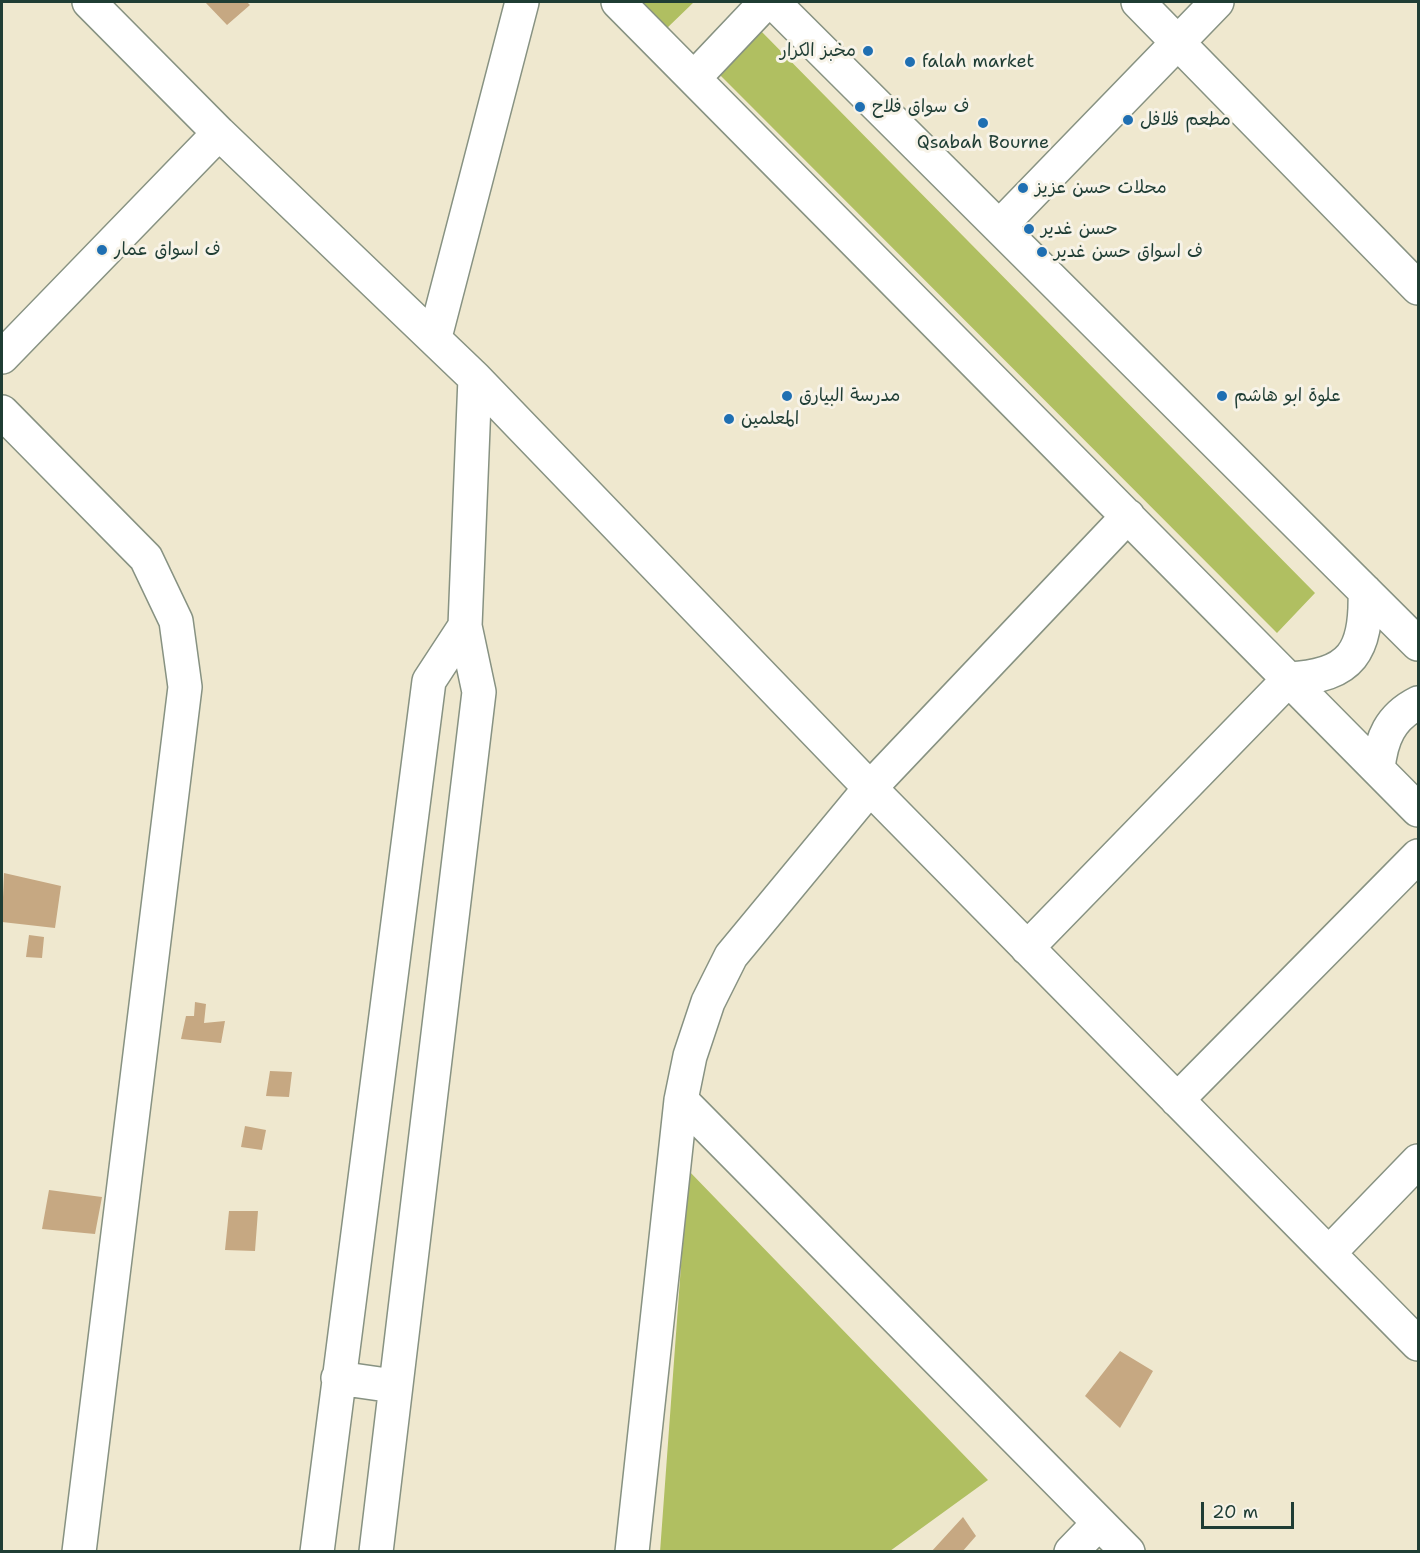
<!DOCTYPE html>
<meta charset="utf-8">
<style>
body{margin:0}
#map{position:relative;width:1420px;height:1553px;overflow:hidden;background:#efe8cf;font-family:"Shantell Sans",sans-serif}
canvas{display:block}
.frame{position:absolute;inset:0;border:3px solid #1f3d34;pointer-events:none}
.scale{position:absolute;left:1201px;top:1502px;width:93px;height:27px;box-sizing:border-box;border:3px solid #1f3d34;border-top:0;padding-left:8px;font-size:18px;line-height:21px;white-space:nowrap;color:#1f3d34;-webkit-text-stroke:4px #f7f3e8;paint-order:stroke}
</style>
<div id="map">
<canvas width="1420" height="1553"></canvas>
<div class="frame"></div>
<div class="scale">20 m</div>
</div>
<script>
const ctx = document.querySelector('canvas').getContext('2d');
ctx.lineJoin = 'round';
function fill(path, color) { ctx.fillStyle = color; ctx.fill(path, 'evenodd'); }
function stroke(path, color, width, dash) { ctx.strokeStyle = color; ctx.lineWidth = width; ctx.lineCap = dash ? 'butt' : 'round'; ctx.setLineDash(dash || []); ctx.stroke(path); }
function write(font, color, halo, rows, align = 'center') {
  ctx.font = font + ' "Shantell Sans","Playpen Sans Arabic",sans-serif'; ctx.lineWidth = 6; ctx.setLineDash([]); ctx.textBaseline = 'middle'; ctx.strokeStyle = halo; ctx.fillStyle = color; for (const [text, x, y, turn = 0] of rows) {
    ctx.save(); ctx.translate(x, y); ctx.rotate((+turn || 0) * Math.PI / 180); ctx.textAlign = isNaN(turn) ? turn : align; if (halo) ctx.strokeText(text, 0, 0); ctx.fillText(text, 0, 0); ctx.restore();
  }
}
fill(new Path2D(`
 M640 2H694L666 29Z
 M759 29 1315 593 1277 633 720 75Z
 M688 1170 988 1480 890 1551 660 1552Z`), '#b0bf61');
fill(new Path2D(`
 M205 2H247L250 5 227 25Z
 M4 873 61 886 55 928 2 922Z
 M29 935 44 937 42 958 26 957Z
 M195 1002 206 1004 204 1023 225 1021 221 1043 181 1039 186 1016H194Z
 M270 1071 292 1072 289 1097 266 1096Z
 M245 1126 266 1130 262 1150 241 1147Z
 M49 1190 102 1197 95 1234 42 1229Z
 M229 1211H258L255 1251 225 1250Z
 M1120 1351 1153 1371 1120 1428 1085 1396Z
 M963 1517 976 1536 962 1552H931Z`), '#c6a882');
const minor = new Path2D(`
 M89 2 219 133 475 378 870 788 1418 1344
 M618 2 1418 810
 M773 2 1418 644
 M1138 2 1418 288
 M694 78 766 2
 M999 227 1217 2
 M435 337 522 2
 M2 357 219 133
 M2 412 146 558 176 621 185 687 79 1552
 M1378 769C1381 739 1390 717 1418 703
 M1027 948 1289 679C1352 676 1367 651 1365 591
 M681 1100 1128 1552
 M1177 1100 1418 856
 M1329 1253 1418 1161
 M338 1378 394 1386
 M317 1552 429 681 465 626
 M376 1552 479 692 465 626 475 378
 M632 1552 681 1100 690 1056 708 1002 731 956 870 788 1128 516
 M1071 1552 1099 1523`);
stroke(minor, '#879282', 36);
stroke(minor, '#fff', 33);
for (const [x, y, r, color] of [
 [868,51,6,"#1f6fb2"],
 [910,62,6,"#1f6fb2"],
 [860,107,6,"#1f6fb2"],
 [1128,120,6,"#1f6fb2"],
 [983,123,6,"#1f6fb2"],
 [1023,188,6,"#1f6fb2"],
 [1029,229,6,"#1f6fb2"],
 [102,250,6,"#1f6fb2"],
 [1042,252,6,"#1f6fb2"],
 [787,396,6,"#1f6fb2"],
 [1222,396,6,"#1f6fb2"],
 [729,419,6,"#1f6fb2"]
]) { const dot = new Path2D(); dot.arc(x, y, r, 0, 2 * Math.PI); ctx.fillStyle = color; ctx.fill(dot); stroke(dot, '#f7f3e8', 2); }
write('18px', '#1f3d34', '#f7f3e8', [
 ["مخبز الكرار",856,51,"right"],
 ["falah market",922,62],
 ["ف سواق فلاح",872,107],
 ["مطعم فلافل",1140,120],
 ["Qsabah Bourne",983,143,"center"],
 ["محلات حسن عزيز",1035,188],
 ["حسن غدير",1041,229],
 ["ف اسواق عمار",114,250],
 ["ف اسواق حسن غدير",1054,252],
 ["مدرسة البيارق",799,396],
 ["علوة ابو هاشم",1234,396],
 ["المعلمين",741,419]
], 'left');
</script>
